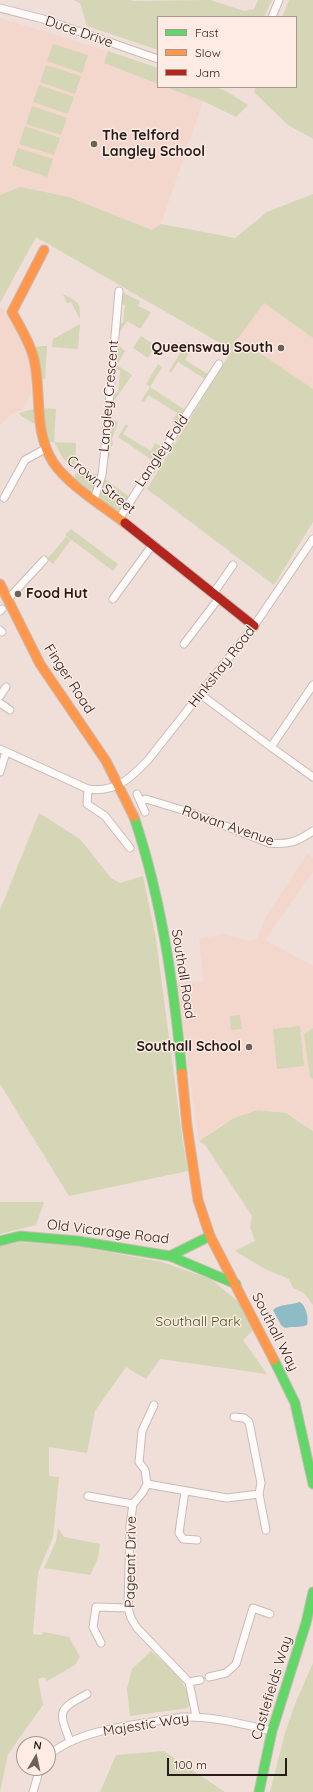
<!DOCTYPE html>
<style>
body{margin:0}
#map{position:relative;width:313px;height:1792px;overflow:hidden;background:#efdfd8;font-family:Quicksand,sans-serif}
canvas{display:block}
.legend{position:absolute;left:157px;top:16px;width:140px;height:72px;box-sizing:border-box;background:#fdebe4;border:1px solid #a79892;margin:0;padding:5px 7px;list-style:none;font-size:12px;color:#261c18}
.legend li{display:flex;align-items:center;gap:8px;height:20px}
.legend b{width:20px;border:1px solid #a79892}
.north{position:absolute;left:16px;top:1736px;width:40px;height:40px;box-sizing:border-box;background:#fdebe4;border:1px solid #a79892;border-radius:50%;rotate:9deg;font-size:11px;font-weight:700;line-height:16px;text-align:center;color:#261c18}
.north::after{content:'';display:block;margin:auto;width:14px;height:18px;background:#6c605b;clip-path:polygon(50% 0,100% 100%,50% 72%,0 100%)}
.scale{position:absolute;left:167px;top:1758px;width:120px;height:18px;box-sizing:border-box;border:2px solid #261c18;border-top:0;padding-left:5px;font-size:12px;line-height:14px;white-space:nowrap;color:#261c18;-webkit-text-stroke:3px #fdebe4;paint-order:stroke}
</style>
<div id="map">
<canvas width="313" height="1792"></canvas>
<ul class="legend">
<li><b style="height:5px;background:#63d668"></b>Fast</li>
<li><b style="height:5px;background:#ff974d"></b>Slow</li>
<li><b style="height:5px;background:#b3261e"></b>Jam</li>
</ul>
<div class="north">N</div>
<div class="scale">100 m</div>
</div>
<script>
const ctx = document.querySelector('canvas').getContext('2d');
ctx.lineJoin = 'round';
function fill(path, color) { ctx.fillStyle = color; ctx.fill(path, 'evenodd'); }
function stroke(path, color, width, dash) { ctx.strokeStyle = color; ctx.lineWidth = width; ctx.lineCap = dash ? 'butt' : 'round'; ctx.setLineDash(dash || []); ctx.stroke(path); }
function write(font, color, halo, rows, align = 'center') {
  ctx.font = font + ' Quicksand,sans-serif'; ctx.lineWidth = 3; ctx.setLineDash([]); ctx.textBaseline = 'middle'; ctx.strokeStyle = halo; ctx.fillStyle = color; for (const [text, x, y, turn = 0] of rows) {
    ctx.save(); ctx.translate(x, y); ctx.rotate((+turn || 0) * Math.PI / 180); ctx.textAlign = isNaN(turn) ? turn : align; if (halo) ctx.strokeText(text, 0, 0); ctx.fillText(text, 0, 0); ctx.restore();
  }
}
fill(new Path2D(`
 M0 18 108 51 104 63 158 84V87H165L203 101 161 224 152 230 69 197 47 193 0 195Z
 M264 303 313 338V389L263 355 236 341Z
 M0 307 10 313 27 351 31 372V394L22 410 11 414 0 425Z
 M307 854 313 858V872L265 940 313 966V1131L296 1118 274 1111 258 1110 223 1124 199 1141 177 983 204 981 199 939 223 934 250 941 257 938 267 915Z`), '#f3d7cc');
fill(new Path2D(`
 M73 0H131L132 1 210 0 244 11 254 9 258 0H272L264 17H158V50L87 26 80 3Z
 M289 0H313V139L288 125 254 92 256 87H296V17H282Z
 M53 44 88 55 82 73 47 61Z
 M108 51 158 68V84L104 63Z
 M46 65 81 76 75 94 40 82Z
 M39 85 74 97 68 114 33 102Z
 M165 87H215L226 91 248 105 236 117 203 101Z
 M32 106 67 118 61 135 26 124Z
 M25 126 60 138 54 155 19 144Z
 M18 148 53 159 47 177 12 165Z
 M20 187 69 197 152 230 161 224 235 238 267 212 313 194V338L264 303 236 341 263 355 313 389V522L274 585 147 489 232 350 36 237 0 303V195Z
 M119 291 140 301 138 306 151 312 141 328H139L127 321 114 341 125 351 117 365 132 375 112 404 110 392 118 393 120 370 112 368 116 323H123L125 305 118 303Z
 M63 294C77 302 81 301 80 319L71 302 67 303Z
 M80 324 78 349 52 347 53 339Z
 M141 336 155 345 148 358 133 348Z
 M187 342 193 346 185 360 211 376 208 381 178 362 171 373 169 371Z
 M42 346H47L45 379 36 378 30 348Z
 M158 364 162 367 150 387 188 412 179 425 172 421 177 413 150 396H148L144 402 141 401 150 387 146 384Z
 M37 408 38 426 21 416 19 413Z
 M41 408 56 409 54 442 76 443 75 471 63 458 54 442H48L42 423Z
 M111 418 118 422 112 439 113 444 108 452 111 454 106 462Z
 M126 424 128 426 123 434 151 451 155 443 164 448 155 462 118 437Z
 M75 474H98L131 498 119 519 75 479Z
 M71 529 118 564 113 571 65 535Z
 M66 537 71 540 53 564 48 560V558Z
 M39 813 80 839 111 878 120 883 143 876 156 939 182 1136 188 1171 69 1196 0 1084V910Z
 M240 1015 242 1029 231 1030 230 1016Z
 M300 1026 304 1066 277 1069 273 1029Z
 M313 1028V1079L310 1077 304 1034Z
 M258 1110 286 1113 313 1131V1305L304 1293 293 1288 289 1279 265 1269 235 1251 255 1241 250 1227 252 1216 205 1145 199 1141 234 1118Z
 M0 1202H44L36 1225 0 1234Z
 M19 1242 75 1246 162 1262 211 1279 246 1308 256 1327 243 1340 267 1374 160 1359 146 1379 126 1367 95 1411 87 1453 49 1447V1476L59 1477 53 1537 38 1573 33 1634 42 1635 43 1632 69 1637 80 1657 75 1665 47 1681 44 1677 38 1679 43 1705 8 1754 0 1792V1246Z
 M58 1528 64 1537 100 1544 98 1558 90 1575 44 1568 56 1541Z
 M151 1651C164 1663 196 1687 188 1708L130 1716 127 1689 132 1669Z
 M313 1663V1792H270L285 1733 295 1704Z
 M164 1751 225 1792H100L116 1755Z`), '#d4d6b6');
fill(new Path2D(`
 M300 1302C306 1306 309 1318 307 1325 298 1328 294 1326 285 1328L281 1325 273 1310C279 1304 291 1305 300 1302Z`), '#8dbcc7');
const street = new Path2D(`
 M0 8 43 19 158 59
 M272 17 279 0
 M4 498 25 460 45 449
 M94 500 102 475 106 438 119 291
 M119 519 219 364
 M213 594 233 565
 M8 599 44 560
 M113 599 153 544
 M0 611 2 609
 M0 630 2 632
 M184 644 219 598
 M200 694 271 747 313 777
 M0 696 6 687
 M0 703 10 710
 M271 747 313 685
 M0 749 88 789C115 793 130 779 148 760L254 626 313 539
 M0 772 6 752
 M88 789 87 804 105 816 130 848
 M137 794 145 812
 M141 801 146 799 192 813 269 843C288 845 297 842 313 831
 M154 1405 142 1431 139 1462 145 1470 147 1484 143 1492 133 1504 130 1525 128 1608 131 1618 137 1628 189 1682 196 1716
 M147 1484 227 1498 259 1494 261 1483 249 1422 244 1418 234 1417
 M185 1491 179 1533 183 1539 197 1540
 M259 1494 266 1530
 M88 1496 133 1504
 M101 1643 93 1627 96 1607 128 1608
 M209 1677 226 1673 236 1664 253 1608 270 1614
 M189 1682 200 1680
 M70 1741C58 1710 58 1710 87 1694
 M48 1756C79 1728 142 1724 183 1717 213 1716 242 1724 272 1731
 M33 1792 40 1768`);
const fast = new Path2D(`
 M134 817C162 900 174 987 182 1073
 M0 1241 20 1236 78 1241 170 1256 236 1284
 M170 1256 210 1236
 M274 1360 295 1403 313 1484
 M259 1792 272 1731 306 1623 313 1592`);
const slow = new Path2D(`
 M44 250 12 312C20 327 30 342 34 359 42 394 33 430 53 462 68 485 103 506 125 523
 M0 584 40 664 106 761 134 817
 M182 1073 187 1126 198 1200 210 1236 274 1360`);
const jam = new Path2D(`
 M125 523 254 626`);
stroke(street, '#c8bcb6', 9);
stroke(fast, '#c8bcb6', 11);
stroke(slow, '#c8bcb6', 11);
stroke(jam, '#c8bcb6', 11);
stroke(street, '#fdfaf9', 7);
stroke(fast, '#63d668', 9);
stroke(slow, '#ff974d', 9);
stroke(jam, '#b3261e', 9);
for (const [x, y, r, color] of [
 [94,144,4,"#6c605b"],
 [281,348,4,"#6c605b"],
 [18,594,4,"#6c605b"],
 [249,1047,4,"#6c605b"]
]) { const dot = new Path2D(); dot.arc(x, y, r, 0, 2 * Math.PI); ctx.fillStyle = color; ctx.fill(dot); stroke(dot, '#fdebe4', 1.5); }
write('14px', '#261c18', '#fdebe4', [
 ["Duce Drive",79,32,19],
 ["Langley Crescent",109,396,-85],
 ["Langley Fold",162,451,-56],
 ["Crown Street",101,485,39],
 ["Hinkshay Road",222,667,-52],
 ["Finger Road",69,679,57],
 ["Rowan Avenue",228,826,19],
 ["Southall Road",183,974,81],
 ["Old Vicarage Road",108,1232,7],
 ["Southall Way",275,1332,63],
 ["Pageant Drive",131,1562,-89],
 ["Castlefields Way",272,1688,-73],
 ["Majestic Way",146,1725,-9]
]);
write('bold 14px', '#261c18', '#fdebe4', [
 ["The Telford",102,136],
 ["Langley School",102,152],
 ["Queensway South",273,348,"right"],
 ["Food Hut",26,594],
 ["Southall School",241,1047,"right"]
], 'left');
write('14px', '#445417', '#fdebe4', [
 ["Southall Park",198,1322]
]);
</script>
